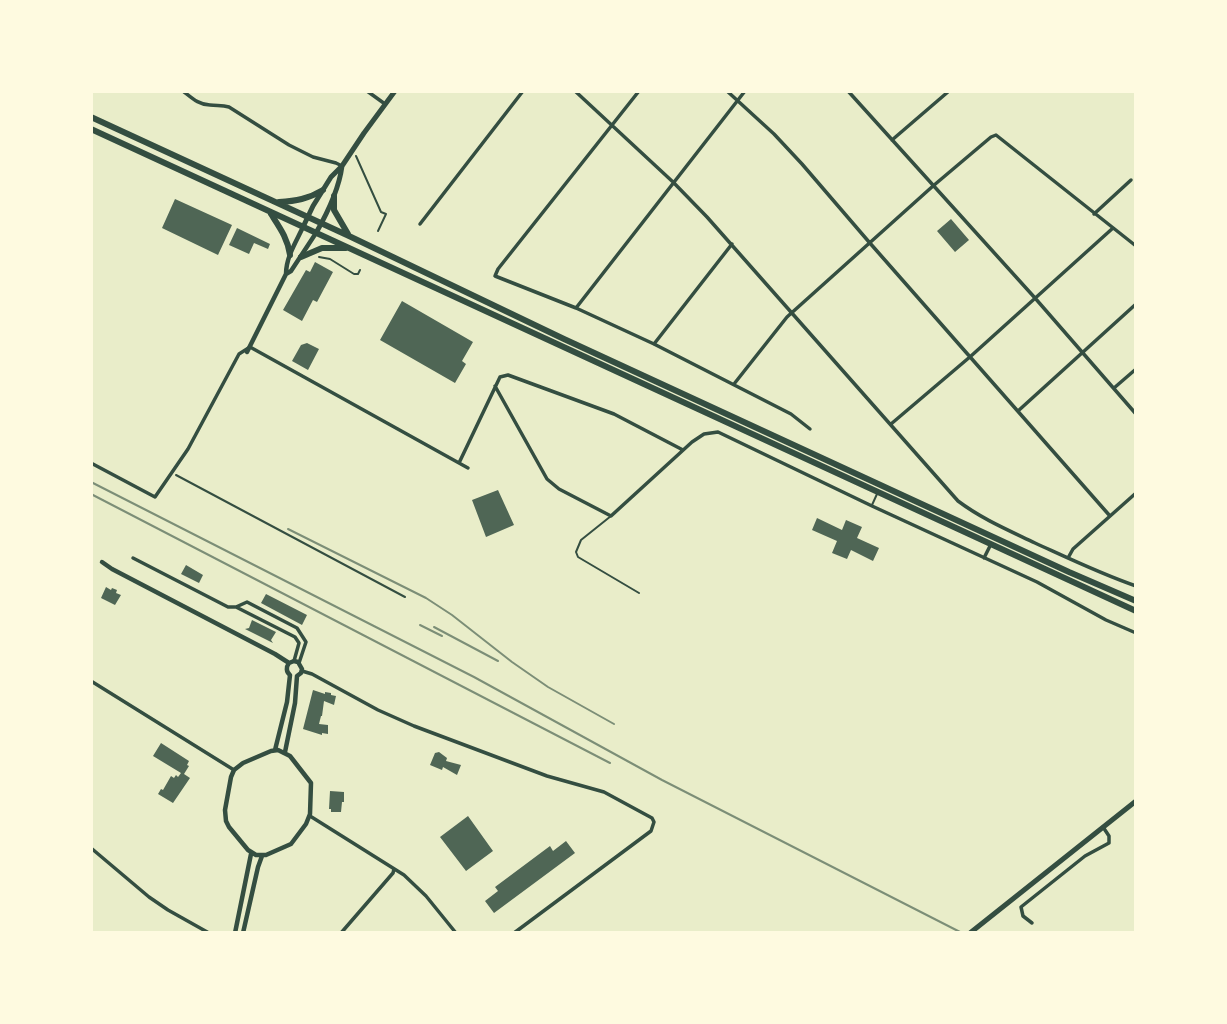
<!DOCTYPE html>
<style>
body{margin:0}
#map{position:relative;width:1227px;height:1024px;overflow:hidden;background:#e9edc9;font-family:"Libre Baskerville",serif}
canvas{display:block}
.frame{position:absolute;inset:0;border:93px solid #fefae0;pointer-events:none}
</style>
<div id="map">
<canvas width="1227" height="1024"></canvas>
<div class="frame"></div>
</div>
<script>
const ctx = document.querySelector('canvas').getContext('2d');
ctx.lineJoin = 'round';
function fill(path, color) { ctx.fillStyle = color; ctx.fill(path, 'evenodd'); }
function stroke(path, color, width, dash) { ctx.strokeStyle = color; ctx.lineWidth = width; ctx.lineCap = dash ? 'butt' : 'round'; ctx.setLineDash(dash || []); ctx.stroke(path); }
fill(new Path2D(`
 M175 199 232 225 218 255 162 228Z
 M951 219 969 240 955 252 937 231Z
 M237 228 270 244 268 249 254 243 249 254 229 245Z
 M315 262 333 272 317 302 313 300 302 321 283 310 306 270 310 272Z
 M402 301 473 342 462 361 466 364 455 383 380 340Z
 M307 343 319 349 308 370 292 361 301 345Z
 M498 490 514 525 486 537 472 500Z
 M817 518 842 530 846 520 862 527 857 538 879 548 873 561 851 550 847 559 832 553 837 541 812 530Z
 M186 565 203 575 199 583 181 574Z
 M106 587 111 590 112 588 117 590 116 593 121 595 115 605 101 598Z
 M266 594 307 615 302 625 261 603Z
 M252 620 276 632 271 640 273 643 245 629 249 628Z
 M313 690 325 694V692L331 693V695L336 696 334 705 324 701 322 716H321L319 724 328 725V734L322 733V735L303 729Z
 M161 743 189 761 187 765 189 766 184 774 190 778 173 803 158 794 161 789 163 790 171 776 174 778 176 775 178 777 181 773 153 756Z
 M439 752 447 758 446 761 461 765 457 775 443 767 442 770 430 765 435 753Z
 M330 791 344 792V802H342L341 812H331V809H329Z
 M468 816 493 851 466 871 440 837Z
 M566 841 575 853 494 913 485 901 498 891 495 887 550 846 553 851Z`), '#4f6655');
stroke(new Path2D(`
 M356 156 381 212 386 214 378 231
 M319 257 330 259 354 274H358L360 270`), '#344e41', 2);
stroke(new Path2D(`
 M176 475 405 597
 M872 505 877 494
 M611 516 581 540 576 552 578 557 639 593`), '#344e41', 2);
stroke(new Path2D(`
 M183 91C192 98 199 105 210 105 217 106 222 105 229 107L289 145 313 157 336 163 342 166
 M367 91 385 104
 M575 91 673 182 707 217 958 501C982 519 1008 530 1035 543 1068 558 1101 574 1136 586
 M639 91 498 269 495 276 576 308 654 344 791 414 810 429
 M727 91 774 134 802 164 869 242 1110 516
 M848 91 1035 298 1136 414
 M892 140 949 91
 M1094 214 1131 180
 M420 224 523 91
 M576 308 745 91
 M654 344 732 244
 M734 384 787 317 933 186 991 137 996 135 1136 246
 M495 386 547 479 559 489 611 516 692 442 704 434 718 432 872 506 1037 582 1106 620 1136 633
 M1114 388 1136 369
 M1018 411 1136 304
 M891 424 971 356 1113 228
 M91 463 155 497 188 449 239 354 250 347 468 468
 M459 463 500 377 508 375 614 414 683 450
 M133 558 228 607H236L295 637 299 643 294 661
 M984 558 991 544
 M1068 558 1073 549 1136 493
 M236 607 247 602 297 628 306 642 299 663
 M302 671 312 674 378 710 414 726 547 776 604 792 652 818 654 822 651 831 514 933
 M91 681 234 770
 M310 816 404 875 426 896 456 933
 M91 848 149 897 168 910 209 933
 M1032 923 1023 916 1021 907 1085 856 1109 843V836L1103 827
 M341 933 393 873 394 869`), '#344e41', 3.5);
stroke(new Path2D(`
 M286 274 291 271 316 233
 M247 352 286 274C286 257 296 242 303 227
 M102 562 112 569 275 654 289 663
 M275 750 287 702 290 675C286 672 286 667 289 663
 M278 750 290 756 311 783 310 814 306 824 291 844 266 855H256L248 850 229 827 226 821 225 810 231 777 234 770 243 763 271 751Z
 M285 752 295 703 297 676 301 673 302 669 298 662 294 661 289 663
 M235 933 251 854
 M243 933 258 867 262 856`), '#344e41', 4.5);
stroke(new Path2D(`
 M303 227 313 206 331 177 342 166 364 133 395 91
 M316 233C328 212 339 189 342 166
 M970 933 1136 801`), '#344e41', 5);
stroke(new Path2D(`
 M91 117 349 236 564 339 1069 572 1136 601
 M91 129 1136 611
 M334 196V210L348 234
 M279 202C296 201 308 199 323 190
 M271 214C280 228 288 239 290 255
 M301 257 322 248H346`), '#344e41', 6);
stroke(new Path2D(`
 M91 482 474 677 662 780 962 933
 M91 494 610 763
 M288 529 426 598 452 615 512 662 548 687 614 724
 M420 625 442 636
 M434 627 498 661`), '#7c8e77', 2);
</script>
